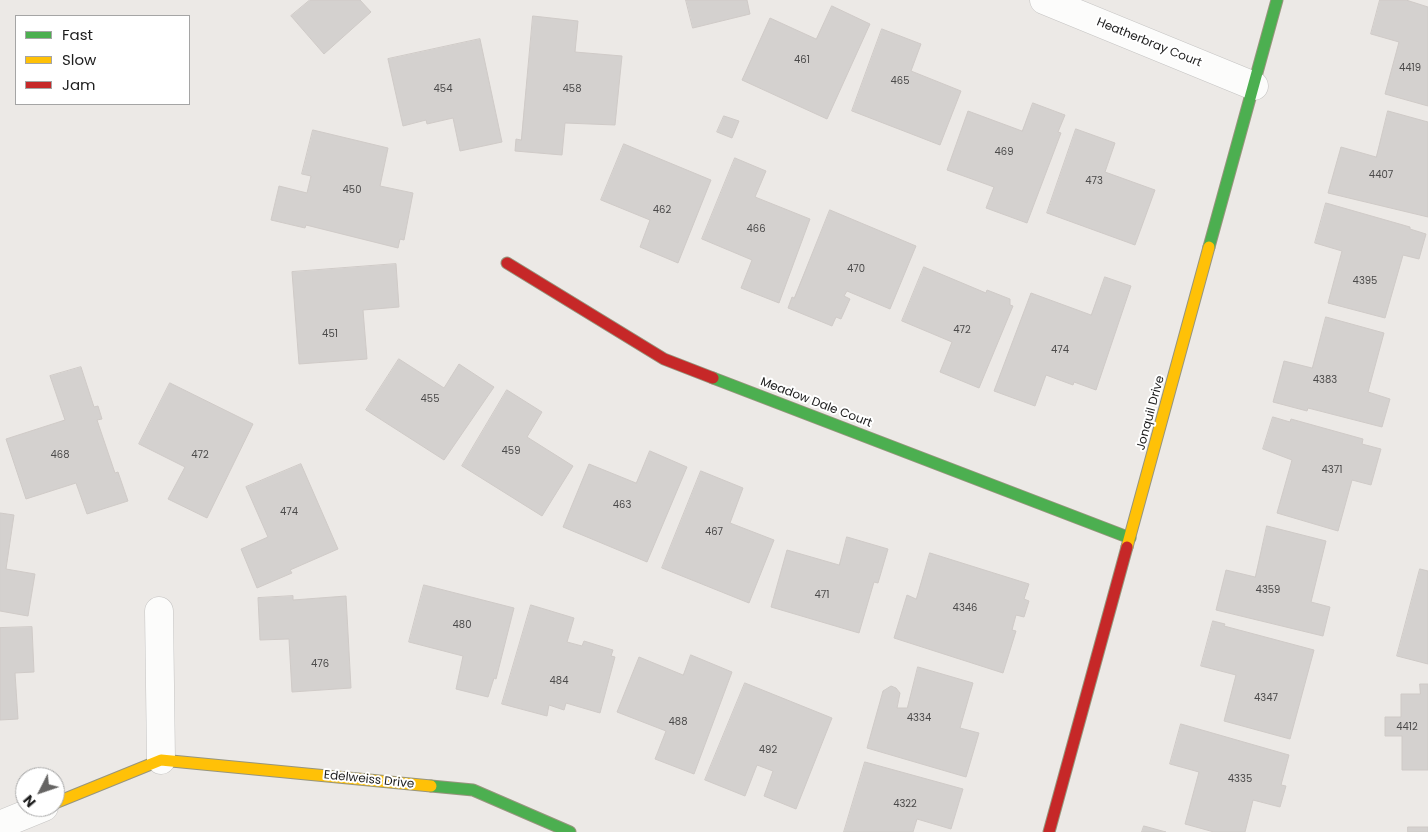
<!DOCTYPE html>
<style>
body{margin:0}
#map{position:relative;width:1428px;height:832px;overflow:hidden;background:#ece9e6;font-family:Poppins,sans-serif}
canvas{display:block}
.legend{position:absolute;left:15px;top:15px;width:175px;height:90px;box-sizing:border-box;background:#fff;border:1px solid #a5a5a5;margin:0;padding:6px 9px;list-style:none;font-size:15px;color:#1d1d1d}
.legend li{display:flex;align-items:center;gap:10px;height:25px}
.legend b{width:25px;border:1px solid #a5a5a5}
.north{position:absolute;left:15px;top:767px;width:50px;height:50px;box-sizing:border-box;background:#fff;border:1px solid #a5a5a5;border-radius:50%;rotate:229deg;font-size:14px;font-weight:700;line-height:20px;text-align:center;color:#1d1d1d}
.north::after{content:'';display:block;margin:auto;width:18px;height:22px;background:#656463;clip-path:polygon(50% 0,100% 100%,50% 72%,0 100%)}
</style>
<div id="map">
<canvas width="1428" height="832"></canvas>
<ul class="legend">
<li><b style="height:6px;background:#4caf50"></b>Fast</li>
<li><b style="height:6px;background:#ffc107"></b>Slow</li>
<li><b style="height:6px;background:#c62828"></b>Jam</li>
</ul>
<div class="north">N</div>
</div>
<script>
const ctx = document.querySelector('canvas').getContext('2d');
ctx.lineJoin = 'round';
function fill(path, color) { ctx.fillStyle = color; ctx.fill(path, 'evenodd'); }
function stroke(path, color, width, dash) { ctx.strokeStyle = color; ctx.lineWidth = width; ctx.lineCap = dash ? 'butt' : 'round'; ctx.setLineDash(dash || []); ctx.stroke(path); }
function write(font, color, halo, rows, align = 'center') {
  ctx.font = font + ' Poppins,sans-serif'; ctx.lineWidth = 4; ctx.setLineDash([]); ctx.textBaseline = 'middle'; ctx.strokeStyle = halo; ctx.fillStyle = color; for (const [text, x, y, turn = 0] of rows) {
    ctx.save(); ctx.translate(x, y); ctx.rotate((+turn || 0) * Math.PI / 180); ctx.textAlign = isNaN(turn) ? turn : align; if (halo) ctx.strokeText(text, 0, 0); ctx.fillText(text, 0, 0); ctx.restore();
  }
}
const building = new Path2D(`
 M310 0H360L371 12 324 54 291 16Z
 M686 0H747L750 14 693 28Z
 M1380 0H1406L1428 7V106L1385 94 1399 42 1371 34Z
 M832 6 870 24 827 119 742 80 770 18 816 39Z
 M533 16 578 21 575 52 622 56 615 125 565 123 562 155 515 151 516 139 521 140Z
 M882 29 921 44 911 71 961 91 940 145 852 111Z
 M480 39 502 142 460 151 453 118 427 124 426 120 403 126 388 59Z
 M1033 103 1065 115 1058 132 1061 133 1027 223 986 208 994 187 947 170 968 111 1022 131Z
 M1388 111 1428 122V217L1328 193 1341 147 1376 157Z
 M724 116 739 121 732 138 717 132Z
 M1076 129 1115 143 1105 172 1155 190 1135 245 1047 213Z
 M313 130 388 148 380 186 413 193 404 240 400 239 398 248 306 225 305 228 271 220 279 186 307 193 311 176 302 174Z
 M624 144 711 180 678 263 640 247 650 220 601 200Z
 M735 158 766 171 755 197 810 219 779 303 741 288 752 260 702 239Z
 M1326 203 1410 227V229L1426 234 1419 259 1403 255 1385 318 1328 303 1342 251 1315 243Z
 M830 210 916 246 890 309 847 291 844 296 850 299 841 319 836 317 832 326 788 308 792 297 794 298Z
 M396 264 399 307 363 310 367 359 299 364 292 272Z
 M924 267 986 293 987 290 1010 299V305L1013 306 979 388 940 372 952 342 902 321Z
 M1105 277 1131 286 1096 390 1074 382 1073 385 1046 375 1035 406 994 391 1031 293 1091 315Z
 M1326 317 1384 333 1368 392 1390 399 1382 427 1308 408 1307 411 1273 402 1284 361 1312 368Z
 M399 359 444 388 459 364 494 387 444 460 366 410Z
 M81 367 94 407 98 406 102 419 97 420 115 473 118 472 128 501 87 514 76 483 26 499 6 439 65 420 50 376Z
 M170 383 253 424 207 518 168 499 185 467 139 444Z
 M507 390 542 412 527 437 573 466 542 516 462 466Z
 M1273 417 1290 422 1291 419 1363 439 1362 444 1381 449 1371 485 1352 480 1338 531 1277 513 1292 460 1263 449Z
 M650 451 687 467 647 562 563 527 589 464 636 483Z
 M301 464 338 549 290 570 292 573 257 588 241 549 268 537 246 487Z
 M701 471 743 488 730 523 774 540 749 603 662 568Z
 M0 513 14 515 6 569 35 574 28 616 0 611Z
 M1267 526 1326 541 1311 602 1330 607 1323 636 1216 610 1226 570 1255 577Z
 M847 537 888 549 878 583 874 582 859 633 771 607 787 550 839 565Z
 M930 553 1029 584 1024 599 1029 601 1024 617 1016 615 1012 630 1016 631 1003 673 894 638 907 595 916 599Z
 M1420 569 1428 571V664L1397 656Z
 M424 585 514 608 496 679 494 678 488 697 456 689 463 656 409 642Z
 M293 596V600L346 596 351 688 292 692 289 639 260 640 258 598Z
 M531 605 574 618 567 642 582 646 584 641 613 650 611 656 615 657 600 713 566 703 564 710 549 705 547 716 502 704Z
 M1213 621 1225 624 1224 626 1314 650 1290 739 1224 721 1236 675 1201 666Z
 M32 627 34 672 15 673 18 719 0 720V628Z
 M691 655 732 672 694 774 655 759 666 731 617 712 639 657 683 675Z
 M918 667 973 683 960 728 979 733 966 777 867 748 883 691 891 686 896 688 900 693 897 708H907Z
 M745 683 832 718 796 809 764 796 773 771 757 765 745 796 705 780Z
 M1420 684H1428V770H1402V736H1385V717H1401V694H1420Z
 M1181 724 1289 755 1281 785 1286 786 1280 807 1253 800 1245 832H1214L1185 824 1199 772 1170 764Z
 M865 762 963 789 951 829 917 819 913 832H844Z
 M1144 826 1166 832H1142Z
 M1408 827H1428V832H1408Z`);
fill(building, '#d4d1cf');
stroke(building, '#cfcac7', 1);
const street = new Path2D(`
 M1044 0 1254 86
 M159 611 161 760
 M0 825 44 807`);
const fast = new Path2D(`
 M1209 247 1277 0
 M713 378 1130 538
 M431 786 473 790 570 832`);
const slow = new Path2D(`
 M1127 547 1209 247
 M55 803 161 760 431 786`);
const jam = new Path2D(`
 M507 263 664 359 713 378
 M1049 832 1127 547`);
stroke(street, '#c4c3c2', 29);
stroke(fast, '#97957d', 13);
stroke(slow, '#97957d', 13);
stroke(jam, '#97957d', 13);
stroke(street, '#fcfcfb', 28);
stroke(fast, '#4caf50', 11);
stroke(slow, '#ffc107', 11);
stroke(jam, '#c62828', 11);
write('10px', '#4b4a4a', null, [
 ["461",802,60],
 ["4419",1410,68],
 ["465",900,81],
 ["454",443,89],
 ["458",572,89],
 ["469",1004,152],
 ["4407",1381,175],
 ["473",1094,181],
 ["450",352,190],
 ["462",662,210],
 ["466",756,229],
 ["470",856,269],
 ["4395",1365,281],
 ["472",962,330],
 ["451",330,334],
 ["474",1060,350],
 ["4383",1325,380],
 ["455",430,399],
 ["459",511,451],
 ["468",60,455],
 ["472",200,455],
 ["4371",1332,470],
 ["463",622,505],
 ["474",289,512],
 ["467",714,532],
 ["4359",1268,590],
 ["471",822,595],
 ["4346",965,608],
 ["480",462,625],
 ["476",320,664],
 ["484",559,681],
 ["4347",1266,698],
 ["4334",919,718],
 ["488",678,722],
 ["4412",1407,727],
 ["492",768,750],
 ["4335",1240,779],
 ["4322",905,804]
]);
write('12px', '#1d1d1d', '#fff', [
 ["Heatherbray Court",1149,43,22],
 ["Meadow Dale Court",816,403,21],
 ["Jonquil Drive",1151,413,-75],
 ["Edelweiss Drive",369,780,6]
]);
</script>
